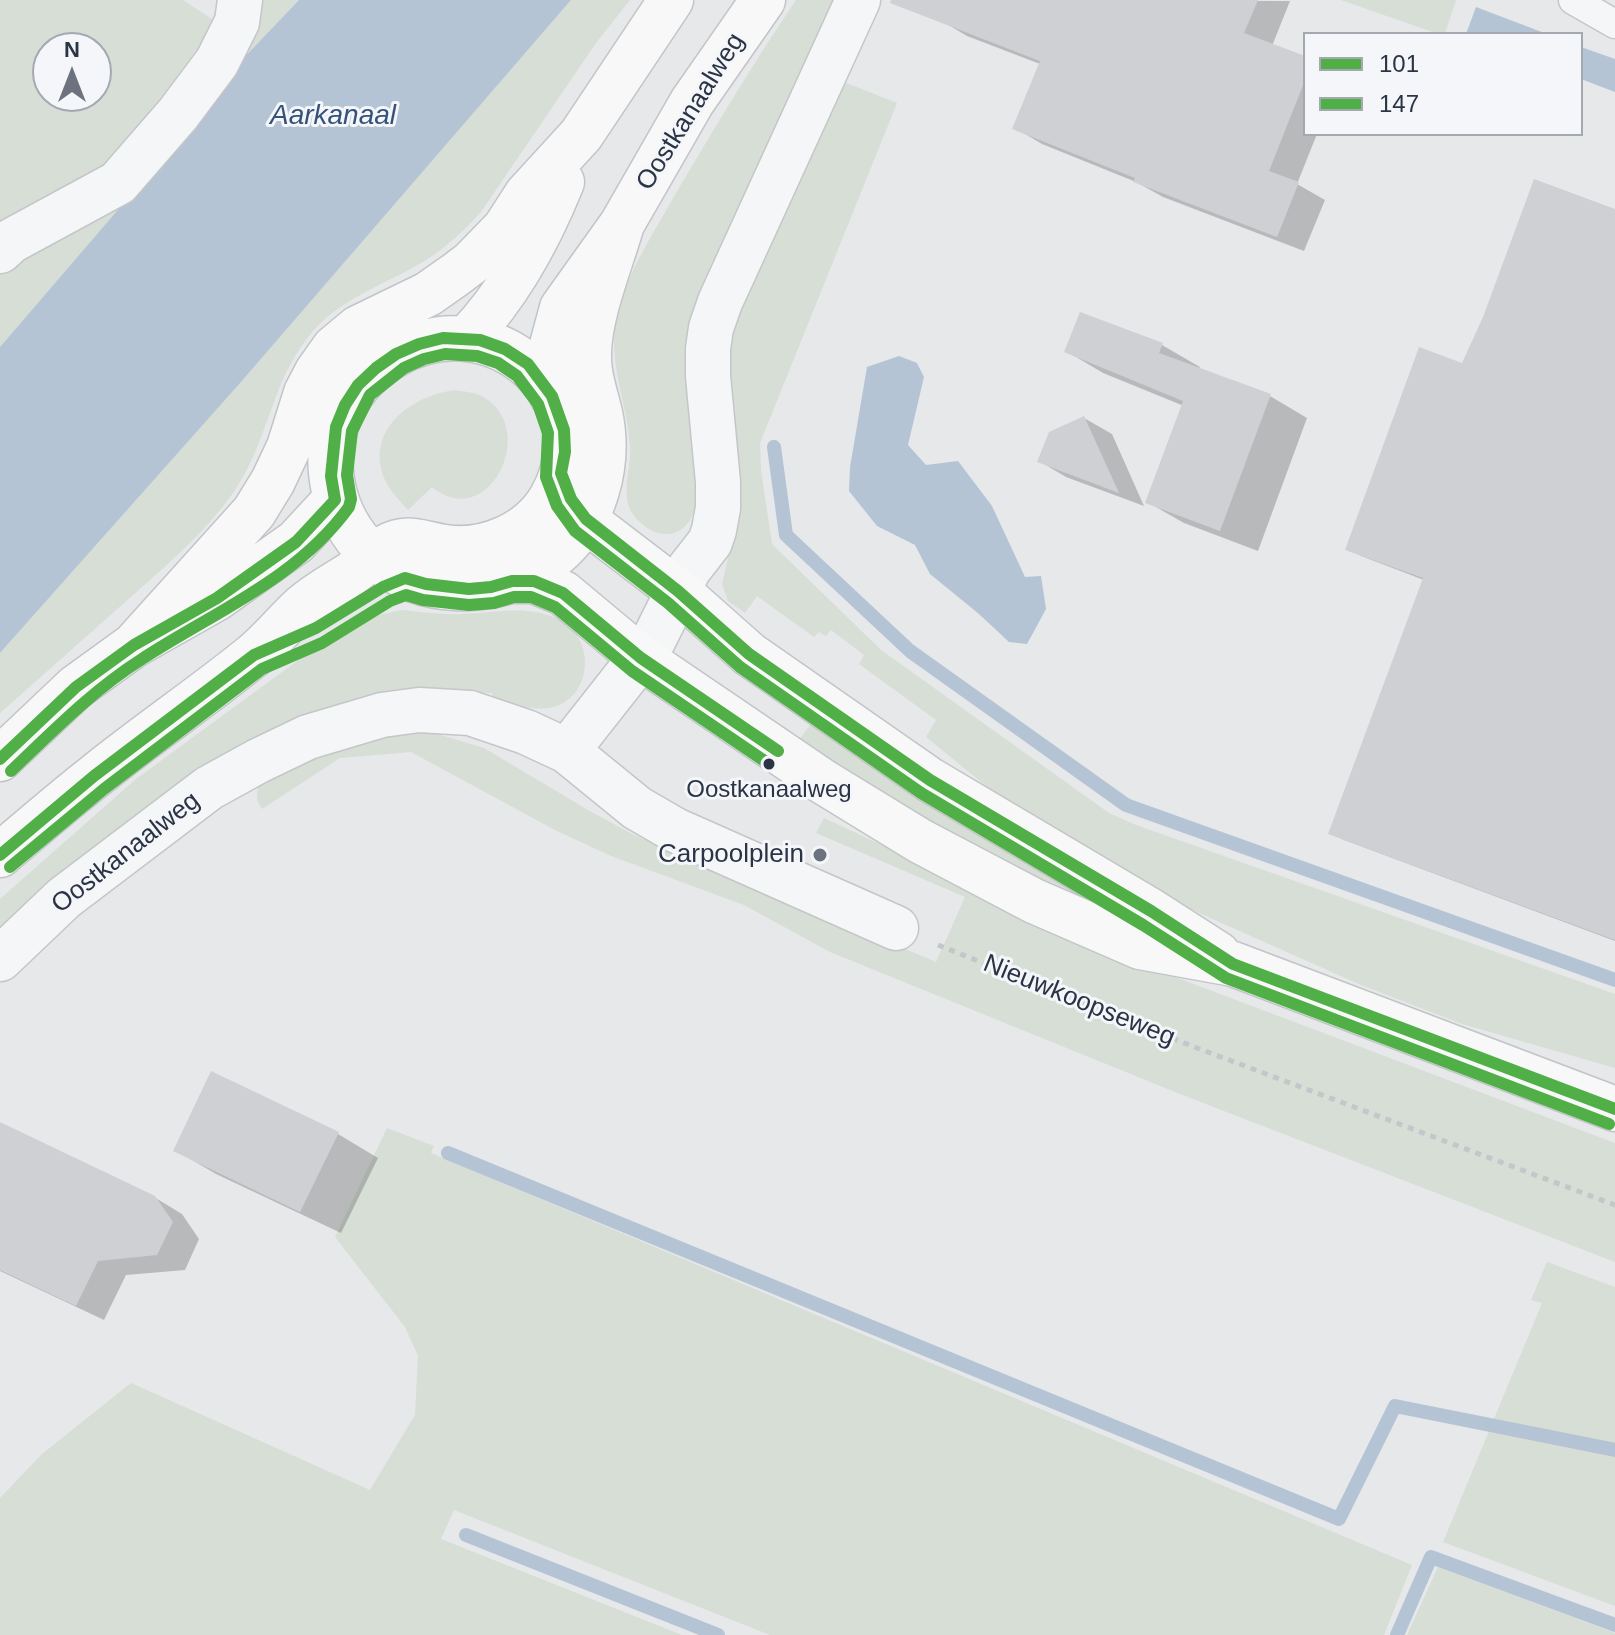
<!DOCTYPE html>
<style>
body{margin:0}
#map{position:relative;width:1615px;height:1635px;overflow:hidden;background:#e6e8ea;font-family:Helvetica,sans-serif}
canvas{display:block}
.legend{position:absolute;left:1303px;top:32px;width:280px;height:104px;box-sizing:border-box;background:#f4f6f9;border:2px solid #a4a8b1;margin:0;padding:10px 14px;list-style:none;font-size:24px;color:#2b3445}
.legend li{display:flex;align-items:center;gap:16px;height:40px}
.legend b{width:40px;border:2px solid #a4a8b1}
.north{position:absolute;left:32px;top:32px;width:80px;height:80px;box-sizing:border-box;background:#f4f6f9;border:2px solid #a4a8b1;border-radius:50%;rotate:0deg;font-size:22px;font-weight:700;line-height:32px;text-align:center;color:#2b3445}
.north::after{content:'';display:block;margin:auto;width:28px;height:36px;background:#6c737f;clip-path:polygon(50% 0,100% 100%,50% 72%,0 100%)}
</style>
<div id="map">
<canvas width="1615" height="1635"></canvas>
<ul class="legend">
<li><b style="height:10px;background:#50af46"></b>101</li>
<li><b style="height:10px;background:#50af46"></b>147</li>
</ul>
<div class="north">N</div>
</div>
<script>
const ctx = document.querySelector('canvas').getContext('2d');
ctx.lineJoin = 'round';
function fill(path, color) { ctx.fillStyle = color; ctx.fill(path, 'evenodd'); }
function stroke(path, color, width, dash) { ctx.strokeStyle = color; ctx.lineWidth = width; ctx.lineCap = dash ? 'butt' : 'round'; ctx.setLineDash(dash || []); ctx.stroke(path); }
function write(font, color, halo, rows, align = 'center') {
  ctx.font = font + ' Helvetica,sans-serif'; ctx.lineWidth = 6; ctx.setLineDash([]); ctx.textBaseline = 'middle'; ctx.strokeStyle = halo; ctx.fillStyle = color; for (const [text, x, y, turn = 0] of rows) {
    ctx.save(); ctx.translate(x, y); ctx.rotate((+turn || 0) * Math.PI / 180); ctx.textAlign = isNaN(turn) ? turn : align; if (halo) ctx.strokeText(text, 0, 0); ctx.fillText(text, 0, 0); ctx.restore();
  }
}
fill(new Path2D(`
 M0 0H183L212 19 254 13 256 0H299L240 63 238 70 0 347ZM48 48H96V96H48Z
 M571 0H630L596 43 481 212C464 230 447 247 426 260 389 283 343 297 314 330 273 376 270 433 240 482 213 526 170 562 132 596 88 635 44 674 0 713V653L241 382Z
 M796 0H839C806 69 773 138 740 208 724 242 695 294 692 331 690 346 693 363 694 379 695 419 699 460 696 500 693 532 667 545 642 524 615 502 632 474 630 445 627 404 610 368 615 326 621 282 651 238 672 200 712 132 752 65 796 0Z
 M1341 0H1456L1445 34H1438Z
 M844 82 897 103 760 443 761 470 772 544 881 650 1109 813 1136 825 1615 994V1068L1462 1024 1361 985 1188 908 1047 836 926 737 936 720 859 664 864 655 831 630 826 636 819 632 814 637 757 596 745 613 728 601 722 584 739 513 729 385 731 348 734 324 772 231 785 212Z
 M455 390C464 392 477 392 485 398 539 432 487 533 432 487L408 510C400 501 390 491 385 480 364 430 411 396 455 390Z
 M402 610C423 612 443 615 464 614 498 613 527 604 560 620 592 636 595 689 559 705 539 714 513 704 493 699L492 693 420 689 32 901 0 928V899L136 779 319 645 379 615Z
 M814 720 1084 890 1127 927 999 866 795 745Z
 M403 732 434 733 484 748 588 810 634 835 936 962 965 897 816 833 824 818 1122 957 1615 1143V1262L1180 1094 830 952 744 905 611 856 555 830 411 752 340 758 262 809 257 800 258 785 296 762Z
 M387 1128 434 1146 431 1153 1412 1565 1384 1635H770L454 1510 441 1539 682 1635H0V1498L42 1454 131 1383 370 1490 415 1415 418 1356 405 1327 335 1237Z
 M1547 1262 1615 1287V1606L1443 1542 1542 1303 1531 1300Z
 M1438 1567 1615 1633V1635H1407Z`), '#d6ded6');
fill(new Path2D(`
 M299 0H571L241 382 0 653V347L238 70 239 63Z
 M1476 7 1547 34H1466Z
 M1581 47 1615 59V92L1581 79Z
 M899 356 917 363 924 377 908 445 926 465 958 461 992 506 1025 577 1041 576 1046 609 1027 644 1009 642 979 614 930 574 915 545 877 526 849 491 850 467 867 367Z`), '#b4c4d5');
fill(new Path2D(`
 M949 0 1290 1 1272 46 1305 58V134H1317L1297 184 1325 200 1304 251 1163 197 1136 182 1042 144 1015 128 1040 64 967 36 940 20Z
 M1615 211V941L1344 840 1331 833 1424 580 1361 556 1347 549 1463 366Z
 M1081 314 1162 345 1200 367 1198 370 1270 396 1307 418 1258 551 1184 523 1147 502 1184 406 1103 373 1066 351Z
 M1084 418 1112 434 1144 506 1066 477 1039 461Z
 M0 1124 154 1197 182 1214 199 1239 185 1270 126 1275 104 1320 0 1271Z
 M338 1134 378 1158 341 1233 216 1174 175 1150Z`), '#0003');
stroke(new Path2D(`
 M774 447 786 535 910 651 1126 805 1615 980
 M448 1153 1339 1519 1395 1406 1615 1450
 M466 1535 718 1635
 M1397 1635 1431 1557 1615 1625`), '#b4c4d5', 14);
fill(new Path2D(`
 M891 0H1258L1244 33 1305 56V80L1269 171 1299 182 1277 237 1133 182 1135 178 1012 129 1040 61 890 3Z
 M1534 179 1615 209V940L1328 834 1423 578 1345 550 1419 347 1462 363 1483 317Z
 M1080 312 1163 343 1159 353 1271 394 1220 531 1145 503 1183 401 1064 352Z
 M1084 416 1119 493 1037 462 1049 432Z
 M211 1071 339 1132 300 1212 173 1151Z
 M0 1122 155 1196 173 1222 157 1255 98 1261 76 1306 0 1270Z`), '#ced0d3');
const lane = new Path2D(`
 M1573 0 1615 24`);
const street = new Path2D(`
 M0 251 11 241 118 183 178 114 217 62 237 22 240 0
 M567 751 652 643 689 569 710 542 714 530 718 508V482L708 376V349L711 328 720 302 858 0
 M0 959 64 898 209 788 258 761 308 737 382 715 419 710 470 713 526 732 567 751 637 808 675 830 896 928`);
const primary = new Path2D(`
 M467 338C509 294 539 239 562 182
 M552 396V345L562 308 622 224 692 102 763 0
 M569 494 586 519 597 529 678 591 749 654 930 780 1151 911 1218 954
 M512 581H534L563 593 641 658 822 781 920 841 1034 901 1140 947 1233 964 1615 1109
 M134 645 254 512 273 481 289 447 306 393 317 372 334 348 358 328 428 294 455 275 471 263 505 228 527 194 581 135 671 0
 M0 759 76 687 134 645 217 598 296 542 335 500
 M0 855C32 828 63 801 95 776 146 735 199 699 250 658 268 644 283 625 300 609 315 595 334 585 351 574 363 565 374 555 386 547 408 534 422 544 445 547 485 553 530 534 551 498 608 400 492 296 393 356 282 423 329 583 456 588 493 590 525 580 554 556 596 522 611 464 600 413 595 392 588 374 589 352 590 312 611 263 622 224`);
stroke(lane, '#c4c6c8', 31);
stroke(street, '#c4c6c8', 47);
stroke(primary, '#c2c5c8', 47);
stroke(new Path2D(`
 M938 945 1197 1048 1615 1205`), '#c5c6ca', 5, [6, 6]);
stroke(lane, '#f5f6f7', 28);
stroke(street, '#f5f6f7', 44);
stroke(primary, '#f8f8f8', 44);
stroke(new Path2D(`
 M0 759 76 687 134 645 217 598 296 542 335 500 331 476 336 427 345 405 358 385 376 368 396 354 419 344 443 338 480 340 505 349 528 364 552 396 564 430 565 452 561 473 571 499 586 519 678 591 749 654 930 780 1151 911 1233 964 1615 1109
 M0 855 94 776 254 655 316 628 383 587 405 578 426 584 469 589 491 587 512 581H534L563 593 641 658 778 751`), '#50af46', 12);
stroke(new Path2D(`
 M11 771C53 731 93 690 142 659 214 612 297 579 349 507L351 499 347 475 352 431 370 395 404 368 424 359 445 354 477 356 498 363 517 376 538 404 548 433 546 477 557 506 575 531 668 603 740 667 921 793 1143 925 1226 978 1609 1124
 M10 867 104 789 262 669 322 643 390 601 406 595 423 600 469 605 494 603 514 597H531L555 607 632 671 769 764`), '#50af46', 12);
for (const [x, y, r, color] of [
 [769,764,7,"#2b3445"],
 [820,855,8,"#6c737f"]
]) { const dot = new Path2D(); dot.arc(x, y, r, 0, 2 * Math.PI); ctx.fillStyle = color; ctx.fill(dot); stroke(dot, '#f4f6f9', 3); }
write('24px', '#2b3445', '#f4f6f9', [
 ["Oostkanaalweg",769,790]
]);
write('26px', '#2b3445', '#f4f6f9', [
 ["Oostkanaalweg",691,112,-58],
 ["Oostkanaalweg",126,853,-38],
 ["Nieuwkoopseweg",1079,1001,22]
]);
write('26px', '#2b3445', '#f4f6f9', [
 ["Carpoolplein",804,855]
], 'right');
write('italic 28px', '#34527a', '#f4f6f9', [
 ["Aarkanaal",333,116]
]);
</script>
